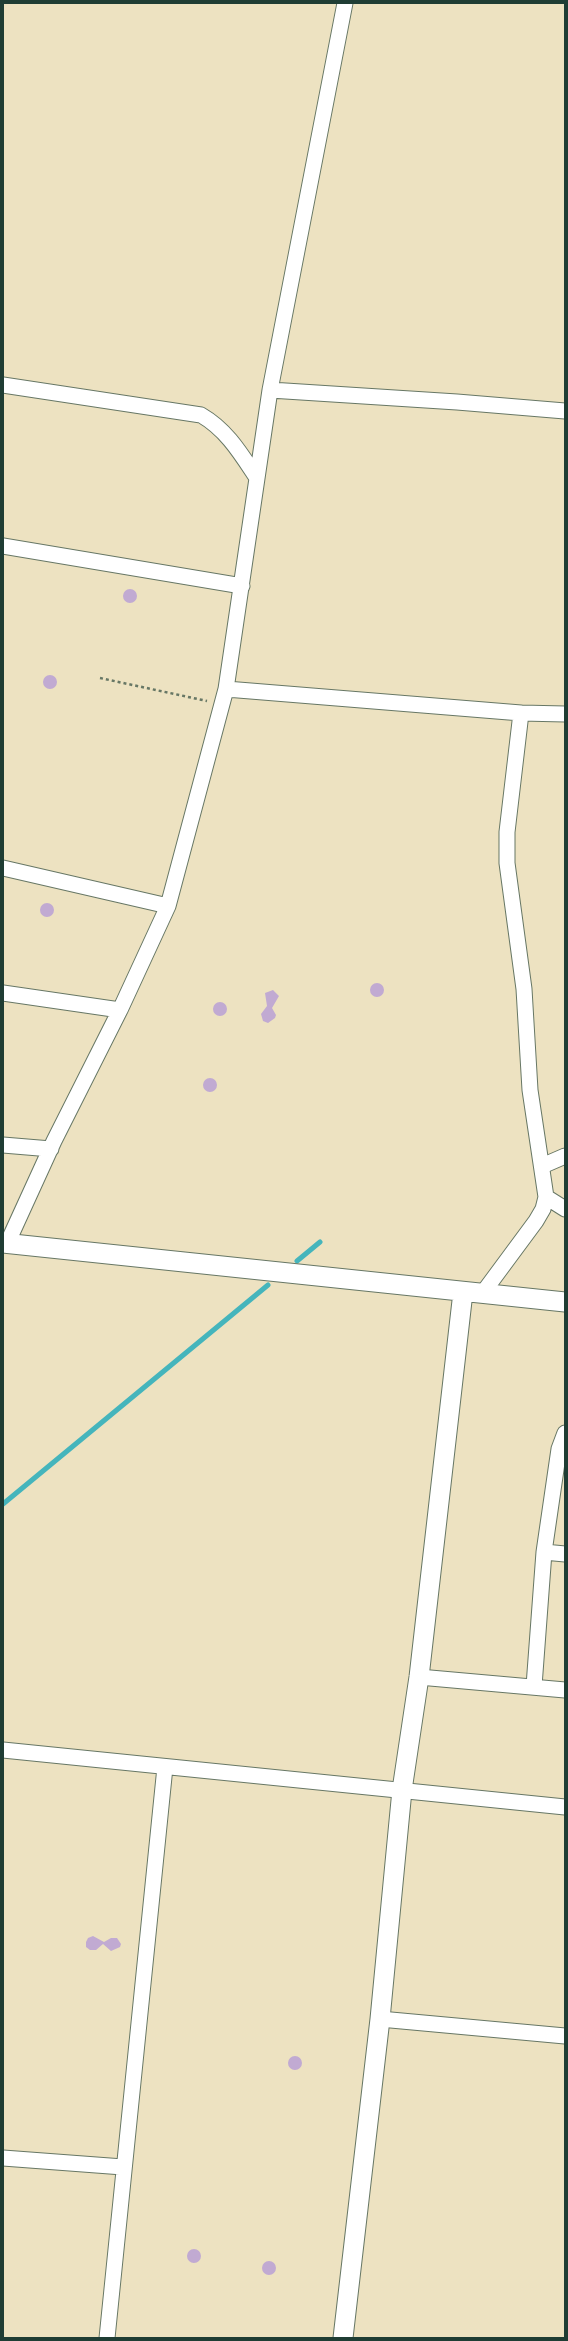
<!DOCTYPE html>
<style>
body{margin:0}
#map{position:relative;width:568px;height:2341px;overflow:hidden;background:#ede2c1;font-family:Alegreya,serif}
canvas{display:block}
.frame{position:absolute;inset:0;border:4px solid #1f3d34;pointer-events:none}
</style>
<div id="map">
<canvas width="568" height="2341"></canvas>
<div class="frame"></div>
</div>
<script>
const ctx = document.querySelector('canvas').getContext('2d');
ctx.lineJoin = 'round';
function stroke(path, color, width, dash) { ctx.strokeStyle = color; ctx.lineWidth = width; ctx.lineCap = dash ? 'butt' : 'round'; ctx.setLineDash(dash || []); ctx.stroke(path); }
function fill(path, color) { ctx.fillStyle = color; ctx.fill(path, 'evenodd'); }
stroke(new Path2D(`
 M297 1261 320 1242
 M3 1504 268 1285`), '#45b5bc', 5);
fill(new Path2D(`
 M123 596a7 7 0 1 1 14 0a7 7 0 1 1-14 0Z
 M43 682a7 7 0 1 1 14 0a7 7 0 1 1-14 0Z
 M40 910a7 7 0 1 1 14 0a7 7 0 1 1-14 0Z
 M370 990a7 7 0 1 1 14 0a7 7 0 1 1-14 0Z
 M273 990 279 996 272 1008 276 1015 275 1018 268 1023 263 1021 261 1014 267 1006 265 993Z
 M213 1009a7 7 0 1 1 14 0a7 7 0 1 1-14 0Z
 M203 1085a7 7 0 1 1 14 0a7 7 0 1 1-14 0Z
 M93 1936 104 1942 111 1938H117L121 1944 120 1947 111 1951 103 1944 96 1950H90L86 1947V1942L88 1938Z
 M288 2063a7 7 0 1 1 14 0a7 7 0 1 1-14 0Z
 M187 2256a7 7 0 1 1 14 0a7 7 0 1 1-14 0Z
 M262 2268a7 7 0 1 1 14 0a7 7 0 1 1-14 0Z`), '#c1aad2');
const minor = new Path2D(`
 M3 385 201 415C227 430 241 454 257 478
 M270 390 457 402 565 411
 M3 546 242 586
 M226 689 521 713 565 714
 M3 868 168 906
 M3 993 120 1010
 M3 1145 51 1149
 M542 1166 565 1156
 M546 1197 565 1209
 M7 1244 54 1141 120 1010 168 906 226 689 270 390 345 3
 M482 1294 536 1221 543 1209 546 1197 530 1090 524 989 507 863V832L521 713
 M544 1552 565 1554
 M419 1677 565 1690
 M534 1686 544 1552 559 1449 565 1433
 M3 1750 565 1807
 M380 2019 565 2036
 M3 2158 123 2167
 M107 2338 165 1767`);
const tertiary = new Path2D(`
 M3 1243 565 1302
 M343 2338 380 2019 402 1790 419 1677 463 1292`);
stroke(minor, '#677765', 17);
stroke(tertiary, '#677765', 21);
stroke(new Path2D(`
 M100 678 207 701`), '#677765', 2.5, [3, 3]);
stroke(minor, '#fff', 15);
stroke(tertiary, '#fff', 19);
</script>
